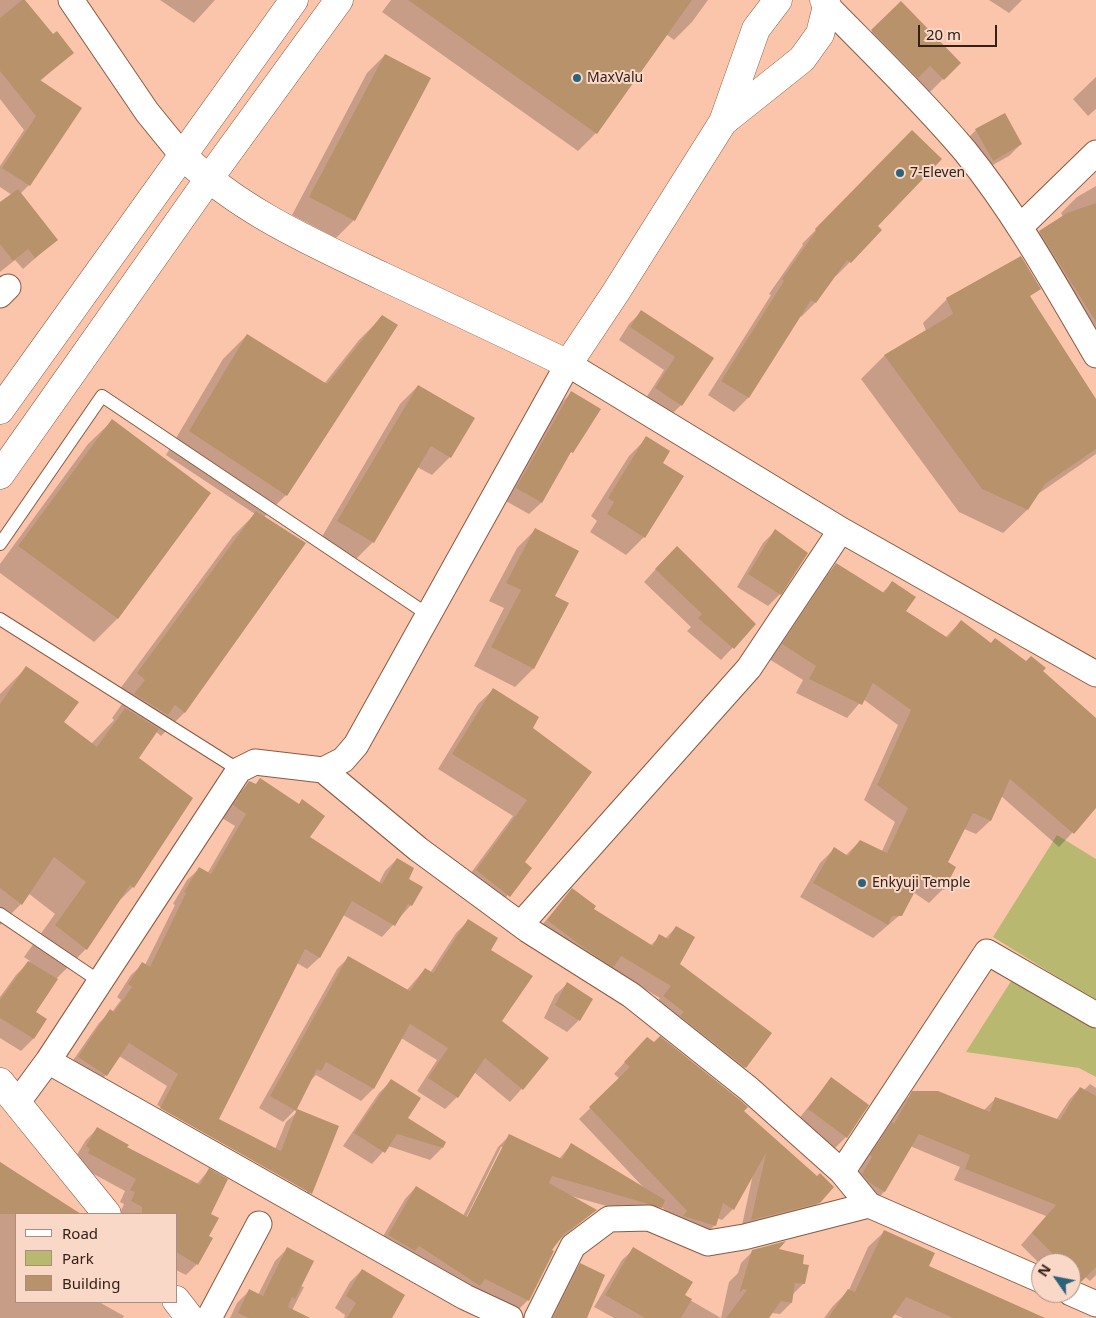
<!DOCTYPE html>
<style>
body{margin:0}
#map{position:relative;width:1096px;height:1318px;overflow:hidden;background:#fbc5ab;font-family:"Noto Sans",sans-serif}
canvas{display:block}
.legend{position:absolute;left:15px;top:1213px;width:162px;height:90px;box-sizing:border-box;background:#f9d8c8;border:1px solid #aa8e81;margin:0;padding:6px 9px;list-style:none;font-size:15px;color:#342016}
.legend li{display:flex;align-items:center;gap:10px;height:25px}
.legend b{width:25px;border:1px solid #aa8e81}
.north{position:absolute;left:1031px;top:1253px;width:50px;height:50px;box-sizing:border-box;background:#f9d8c8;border:1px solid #aa8e81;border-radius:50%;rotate:303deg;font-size:14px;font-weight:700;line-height:20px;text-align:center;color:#342016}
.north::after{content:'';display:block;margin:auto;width:18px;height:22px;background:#29647c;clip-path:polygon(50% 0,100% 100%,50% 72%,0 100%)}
.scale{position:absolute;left:918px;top:25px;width:79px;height:22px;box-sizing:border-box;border:2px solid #342016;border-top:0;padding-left:6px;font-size:15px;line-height:18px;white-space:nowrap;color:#342016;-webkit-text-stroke:4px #f9d8c8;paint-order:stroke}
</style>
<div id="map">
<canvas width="1096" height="1318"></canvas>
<ul class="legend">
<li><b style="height:6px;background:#fff"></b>Road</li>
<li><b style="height:14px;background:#b9b870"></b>Park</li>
<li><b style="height:14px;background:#b8926a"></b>Building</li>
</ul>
<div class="north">N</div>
<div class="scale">20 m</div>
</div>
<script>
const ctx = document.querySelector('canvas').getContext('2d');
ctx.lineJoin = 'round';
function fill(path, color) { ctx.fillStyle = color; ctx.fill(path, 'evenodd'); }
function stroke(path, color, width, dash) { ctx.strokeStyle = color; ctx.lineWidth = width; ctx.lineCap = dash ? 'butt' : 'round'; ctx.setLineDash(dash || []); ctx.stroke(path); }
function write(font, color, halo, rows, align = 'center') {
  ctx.font = font + ' "Noto Sans",sans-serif'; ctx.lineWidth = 4; ctx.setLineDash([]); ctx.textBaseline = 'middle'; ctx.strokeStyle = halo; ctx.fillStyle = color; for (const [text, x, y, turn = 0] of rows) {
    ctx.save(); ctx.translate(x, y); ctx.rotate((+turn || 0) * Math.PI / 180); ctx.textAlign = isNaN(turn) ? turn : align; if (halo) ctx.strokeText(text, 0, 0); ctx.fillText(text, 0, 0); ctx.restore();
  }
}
fill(new Path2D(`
 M1057 835 1096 859V1001L993 937Z
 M1013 978 1096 1029V1077L1079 1068 966 1052Z`), '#b9b870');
fill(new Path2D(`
 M0 0H24L53 36 73 53 40 81 80 108 29 185 20 194 56 240 23 269 15 260 0 272V204L12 195 0 187V166L24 130 0 99Z
 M160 0H215L194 23Z
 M391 0H708L692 22 674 40 666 34 596 133 578 151 382 12Z
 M989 0H1022L1009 13Z
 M901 3 959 63 925 97 854 49Z
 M385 55 354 220 336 238 292 215 367 73Z
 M1096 77V109L1088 116 1073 99Z
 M1004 114 1021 144 1009 156 980 172 964 142 976 130Z
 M912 132 876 226 850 262 836 276 835 275 815 303 801 317 800 315 748 398 734 412 708 395 771 295 769 294 803 245 802 244Z
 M1096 186V340L1024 248 1040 232 1063 217 1061 213 1077 197Z
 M1019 281 1096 401V454L1035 496 1027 510 1003 533 959 512 861 379 884 356 926 331 923 323 947 299Z
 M641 312 712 359 681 405 669 417 644 401 664 370 619 340 629 324Z
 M382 317 396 326 286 495 264 517 304 543 184 713 161 736 155 731 137 758 133 887 116 904 86 949 57 978 34 1013 45 1019 33 1039 21 1051 0 1038V997L16 975 30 961 24 957 55 914 28 893 21 904 0 925V694L27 667 62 723 91 744 114 720 112 718 122 704 114 697 233 536 255 514 166 455 223 359 247 335 324 384 359 340Z
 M418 386 473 418 450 457 432 475 417 467 373 542 355 560 320 540 400 404Z
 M572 392 599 409 566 458 541 503 529 514 504 500 560 404Z
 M112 421 118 618 94 642 0 573V564L88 444Z
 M647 438 661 463 682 476 644 537 626 555 590 532 597 521 591 516 629 456Z
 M535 530 553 597 567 604 533 669 515 687 474 666 504 608 489 601 517 548Z
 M775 531 780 594 768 606 737 587 763 543Z
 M665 559 755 624 721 660 687 631 691 627 644 582Z
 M836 565 882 593 892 583 905 612 945 638 961 621 991 644 1041 671 1096 720V807L1059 847 1001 796 990 821 976 834 964 829 947 863 943 889 929 903 913 892 900 915 873 938 800 897 820 863 834 849 846 855 860 841 882 851 895 822 864 800 898 725 863 699 847 718 796 693 803 680 769 659 822 579Z
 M493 690 531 728 591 773 523 863 531 868 494 911 462 885 513 816 438 769 478 704Z
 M260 780 308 838 379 883 385 871 397 859 407 879 421 887 411 905 382 937 343 915 319 958 307 969 297 963 217 1119 275 1149 286 1122 298 1111 310 1193 299 1205 149 1120 156 1107 307 1192V1190L157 1105 167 1086 119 1056 106 1075 94 1087 67 1069 99 1023 111 1011 112 1012 121 1000 117 997 131 975 143 964 145 965 175 905 173 904 187 880 199 869 207 874 235 826 222 818 237 795 249 783 255 785Z
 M572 890 592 909 650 946 660 936 665 939 676 927 678 964 770 1033 745 1067 733 1079 652 1008 660 998 611 969 536 932Z
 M468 921 489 950 500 1021 548 1059 510 1102 474 1072 457 1097 445 1109 417 1091 437 1060 401 1038 373 1089 361 1101 316 1075 310 1081 295 1110 283 1122 259 1108 337 969 349 957 407 990 425 969 430 973 456 933Z
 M567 984 579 1020 567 1032 544 1018 555 995Z
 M636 1050 743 1111 819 1202 808 1213 741 1230 753 1174 733 1209 722 1220 717 1218 715 1225 704 1236 677 1223 661 1206 649 1218 571 1196 595 1211 558 1241 550 1250 528 1300 517 1311 379 1243 405 1199 416 1187 463 1216 498 1147 509 1136 559 1159 571 1145 644 1188 579 1119 620 1079 614 1074ZM501 1147H504L466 1223 464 1222Z
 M831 1079 867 1106 846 1137 834 1149 797 1121Z
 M391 1081 407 1118 442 1148 430 1160 388 1146 372 1164 343 1146 379 1093Z
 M1090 1084 1096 1088V1275L1090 1281 1085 1277 1071 1291V1263L1041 1265 1021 1245 1046 1216 954 1180 960 1167 910 1146 884 1192 873 1203 851 1185 861 1168 860 1167 901 1104 913 1093 984 1110 995 1099 1056 1120 1069 1100 1080 1088 1084 1090Z
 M97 1129 126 1148 196 1185 209 1170 207 1236 197 1264 186 1275 176 1270V1214H123L120 1213 124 1204 120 1202 125 1191 77 1165 75 1158 86 1140Z
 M0 1162 64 1205 58 1214H16V1302H99L124 1316 123 1318H0Z
 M884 1232 927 1267 975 1318H903L894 1314 891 1318H824L833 1306 849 1290 868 1247Z
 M287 1249 300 1286 304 1287 288 1318H230L237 1303 249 1291 258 1295 275 1261Z
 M634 1249 683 1296 721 1318 729 1282 738 1273 741 1263 753 1251 777 1250 804 1283 792 1295 791 1303 780 1314 772 1313 768 1318H614L594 1307 622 1260Z
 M581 1265 586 1318H548L569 1277Z
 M362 1270 390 1318H344L345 1315 335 1308 350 1282Z`), '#0003');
fill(new Path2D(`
 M22 0H25L53 34 57 31 74 53 40 80 82 108 30 186 2 168 36 116 0 71V18Z
 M408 0H692L597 134Z
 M901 1 961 63 944 80 930 66 918 78 871 30Z
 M385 54 431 78 355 221 309 197Z
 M1005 113 1022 144 993 161 975 129Z
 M912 130 942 159 878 226 882 230 851 263 847 260 816 303 811 300 749 398 721 381 784 281 782 279 816 231 815 229Z
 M18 189 58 240 35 258 28 249 13 261 0 244V202Z
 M1096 203V322L1039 231 1067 213Z
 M1021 256 1041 289 1030 296 1096 399V449L1045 484 1028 510 982 489 884 355 953 314 946 298Z
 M641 310 714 358 682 406 655 388 675 357 630 327Z
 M382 315 398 325 287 496 189 431 247 334 327 384Z
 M418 385 475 418 451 458 431 446 374 543 337 521Z
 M571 391 601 409 573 453 571 452 542 503 516 488Z
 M112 419 211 493 118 619 18 546Z
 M646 436 670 451 663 463 684 476 645 538 607 514 614 502 608 498Z
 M256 511 306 543 185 713 175 705 168 715 134 694 145 680 137 673Z
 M535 528 579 551 555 596 569 603 534 669 491 647 521 590 506 583Z
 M775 529 808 553 781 595 748 574Z
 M677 546 756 624 734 649 698 618 702 614 655 569Z
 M836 563 884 593 892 581 916 597 906 611 948 638 961 620 991 643 995 638 1026 661 1031 656 1046 668 1043 671 1096 718V808L1074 834 1010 779 991 821 973 813 948 862 956 867 944 890 923 876 902 916H892L888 925 813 883 834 847 848 856 860 840 887 853 908 808 877 785 911 710 873 683 862 705 809 679 816 666 782 644Z
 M26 666 79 702 64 722 97 747 125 708 159 729 139 758 193 798 134 888 130 885 87 950 55 925 86 882 54 857 22 905 0 888V704Z
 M493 688 539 717 533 728 592 772 525 862 532 868 510 897 476 870 527 800 452 754Z
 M260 778 299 804 302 799 325 816 310 837 382 884 397 858 414 868 409 879 423 887 412 906 408 904 395 926 352 901 320 958 305 949 219 1119 281 1151 297 1109 339 1126 312 1194 160 1108 178 1074 129 1043 107 1076 78 1057 110 1009 114 1012 132 987 128 984 142 962 150 967 186 893 184 892 199 867 211 874 246 814 233 805 249 781 256 784Z
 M572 888 596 906 594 909 653 946 659 934 668 939 676 926 695 937 680 964 772 1033 746 1068 680 1016 684 1012 663 996 671 986 621 956 614 967 611 966 584 948 547 920Z
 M468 919 498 938 491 950 533 976 502 1021 549 1058 523 1090 485 1058 458 1098 428 1078 448 1048 410 1024 374 1089 326 1062 321 1071 317 1069 296 1111 270 1096 348 956 410 991 425 968 433 973Z
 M28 961 58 979 36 1012 47 1019 34 1039 0 1018V1000Z
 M567 982 593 999 580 1021 555 1005Z
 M660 1036 740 1100 748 1107 744 1111 817 1176 820 1173 834 1187 820 1203 751 1220 766 1153 734 1210 723 1203 716 1226 683 1216 687 1211 589 1107 630 1067 624 1062 647 1037 654 1042Z
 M831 1077 869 1105 847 1138 808 1109Z
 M391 1079 421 1098 408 1118 446 1142 443 1148 397 1134 385 1153 354 1133Z
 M1080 1087 1096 1096V1267L1081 1282 1071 1272V1263H1062L1032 1233 1056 1205 965 1169 970 1155 919 1134 885 1192 870 1183 862 1174 872 1157 870 1155 892 1122 894 1124 912 1091H938L990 1112 995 1097 1060 1120Z
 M97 1127 129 1145 127 1147 200 1185 209 1168 228 1179 211 1214 219 1218 209 1236 213 1238 198 1265 176 1252V1214H142V1207L131 1201 135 1192 130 1190 136 1179 88 1153 90 1149 86 1146Z
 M509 1134 562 1159 571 1143 665 1200 662 1208 552 1176 549 1183 597 1210 564 1234 552 1250 554 1251 529 1301 485 1279 480 1286 419 1246 415 1251 388 1235 416 1186 467 1217Z
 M0 1162 81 1214H0Z
 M884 1230 935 1253 929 1266 1045 1318H953L906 1297 892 1318H828L848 1289 855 1292Z
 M786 1241 779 1249 804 1255 803 1264 809 1265 805 1284 795 1283 792 1303 781 1301 769 1318H726L747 1290 743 1289 739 1294 752 1250Z
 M287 1247 314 1261 295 1299 292 1297 288 1307 310 1318H249L238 1313 249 1289 263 1296Z
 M633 1247 693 1282 685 1295 692 1299 681 1318H645L605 1295Z
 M580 1263 605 1275 587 1318H553Z
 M362 1269 405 1295 392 1318H347L356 1303 346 1296Z`), '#b8926a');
const service = new Path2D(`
 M0 544 102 396 427 614
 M0 619 239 770
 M0 914 99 981`);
const minor = new Path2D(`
 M71 0 147 112 182 155
 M827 6C873 53 922 100 965 151 1016 214 1055 285 1096 355
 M1020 227 1096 153
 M0 295 8 287
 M521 924 749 668 841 530
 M48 1061 465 1297 510 1318
 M17 1103 48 1061 239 770 255 762 323 770
 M842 1172 987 952 1096 1015
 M1041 1280 869 1205 842 1172 749 1089 631 995 528 930 418 849 323 770 343 760 356 745 568 364 841 530 1096 674
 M1071 1293 1096 1304
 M209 1318 259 1224
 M537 1318 573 1246 609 1219 649 1218 708 1243 744 1237 869 1205`);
const tertiary = new Path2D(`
 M723 122 802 59 820 34 827 6 824 0
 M182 155C240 211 311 242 382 276 444 305 506 334 568 364L616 292 723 122 756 29 778 0
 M0 410 294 0
 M0 475 208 180 339 0
 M0 1082 107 1214
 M176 1300 190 1318`);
stroke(service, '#895a43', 14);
stroke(minor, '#895a43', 27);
stroke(tertiary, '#895a43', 29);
stroke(service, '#fff', 12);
stroke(minor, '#fff', 25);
stroke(tertiary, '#fff', 28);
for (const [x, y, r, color] of [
 [577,78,5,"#29647c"],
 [900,173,5,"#29647c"],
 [862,883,5,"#29647c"]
]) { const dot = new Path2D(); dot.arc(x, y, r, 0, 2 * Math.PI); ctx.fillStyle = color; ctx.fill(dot); stroke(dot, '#f9d8c8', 2); }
write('14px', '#342016', '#f9d8c8', [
 ["MaxValu",587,78],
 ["7-Eleven",910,173],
 ["Enkyuji Temple",872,883]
], 'left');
</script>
